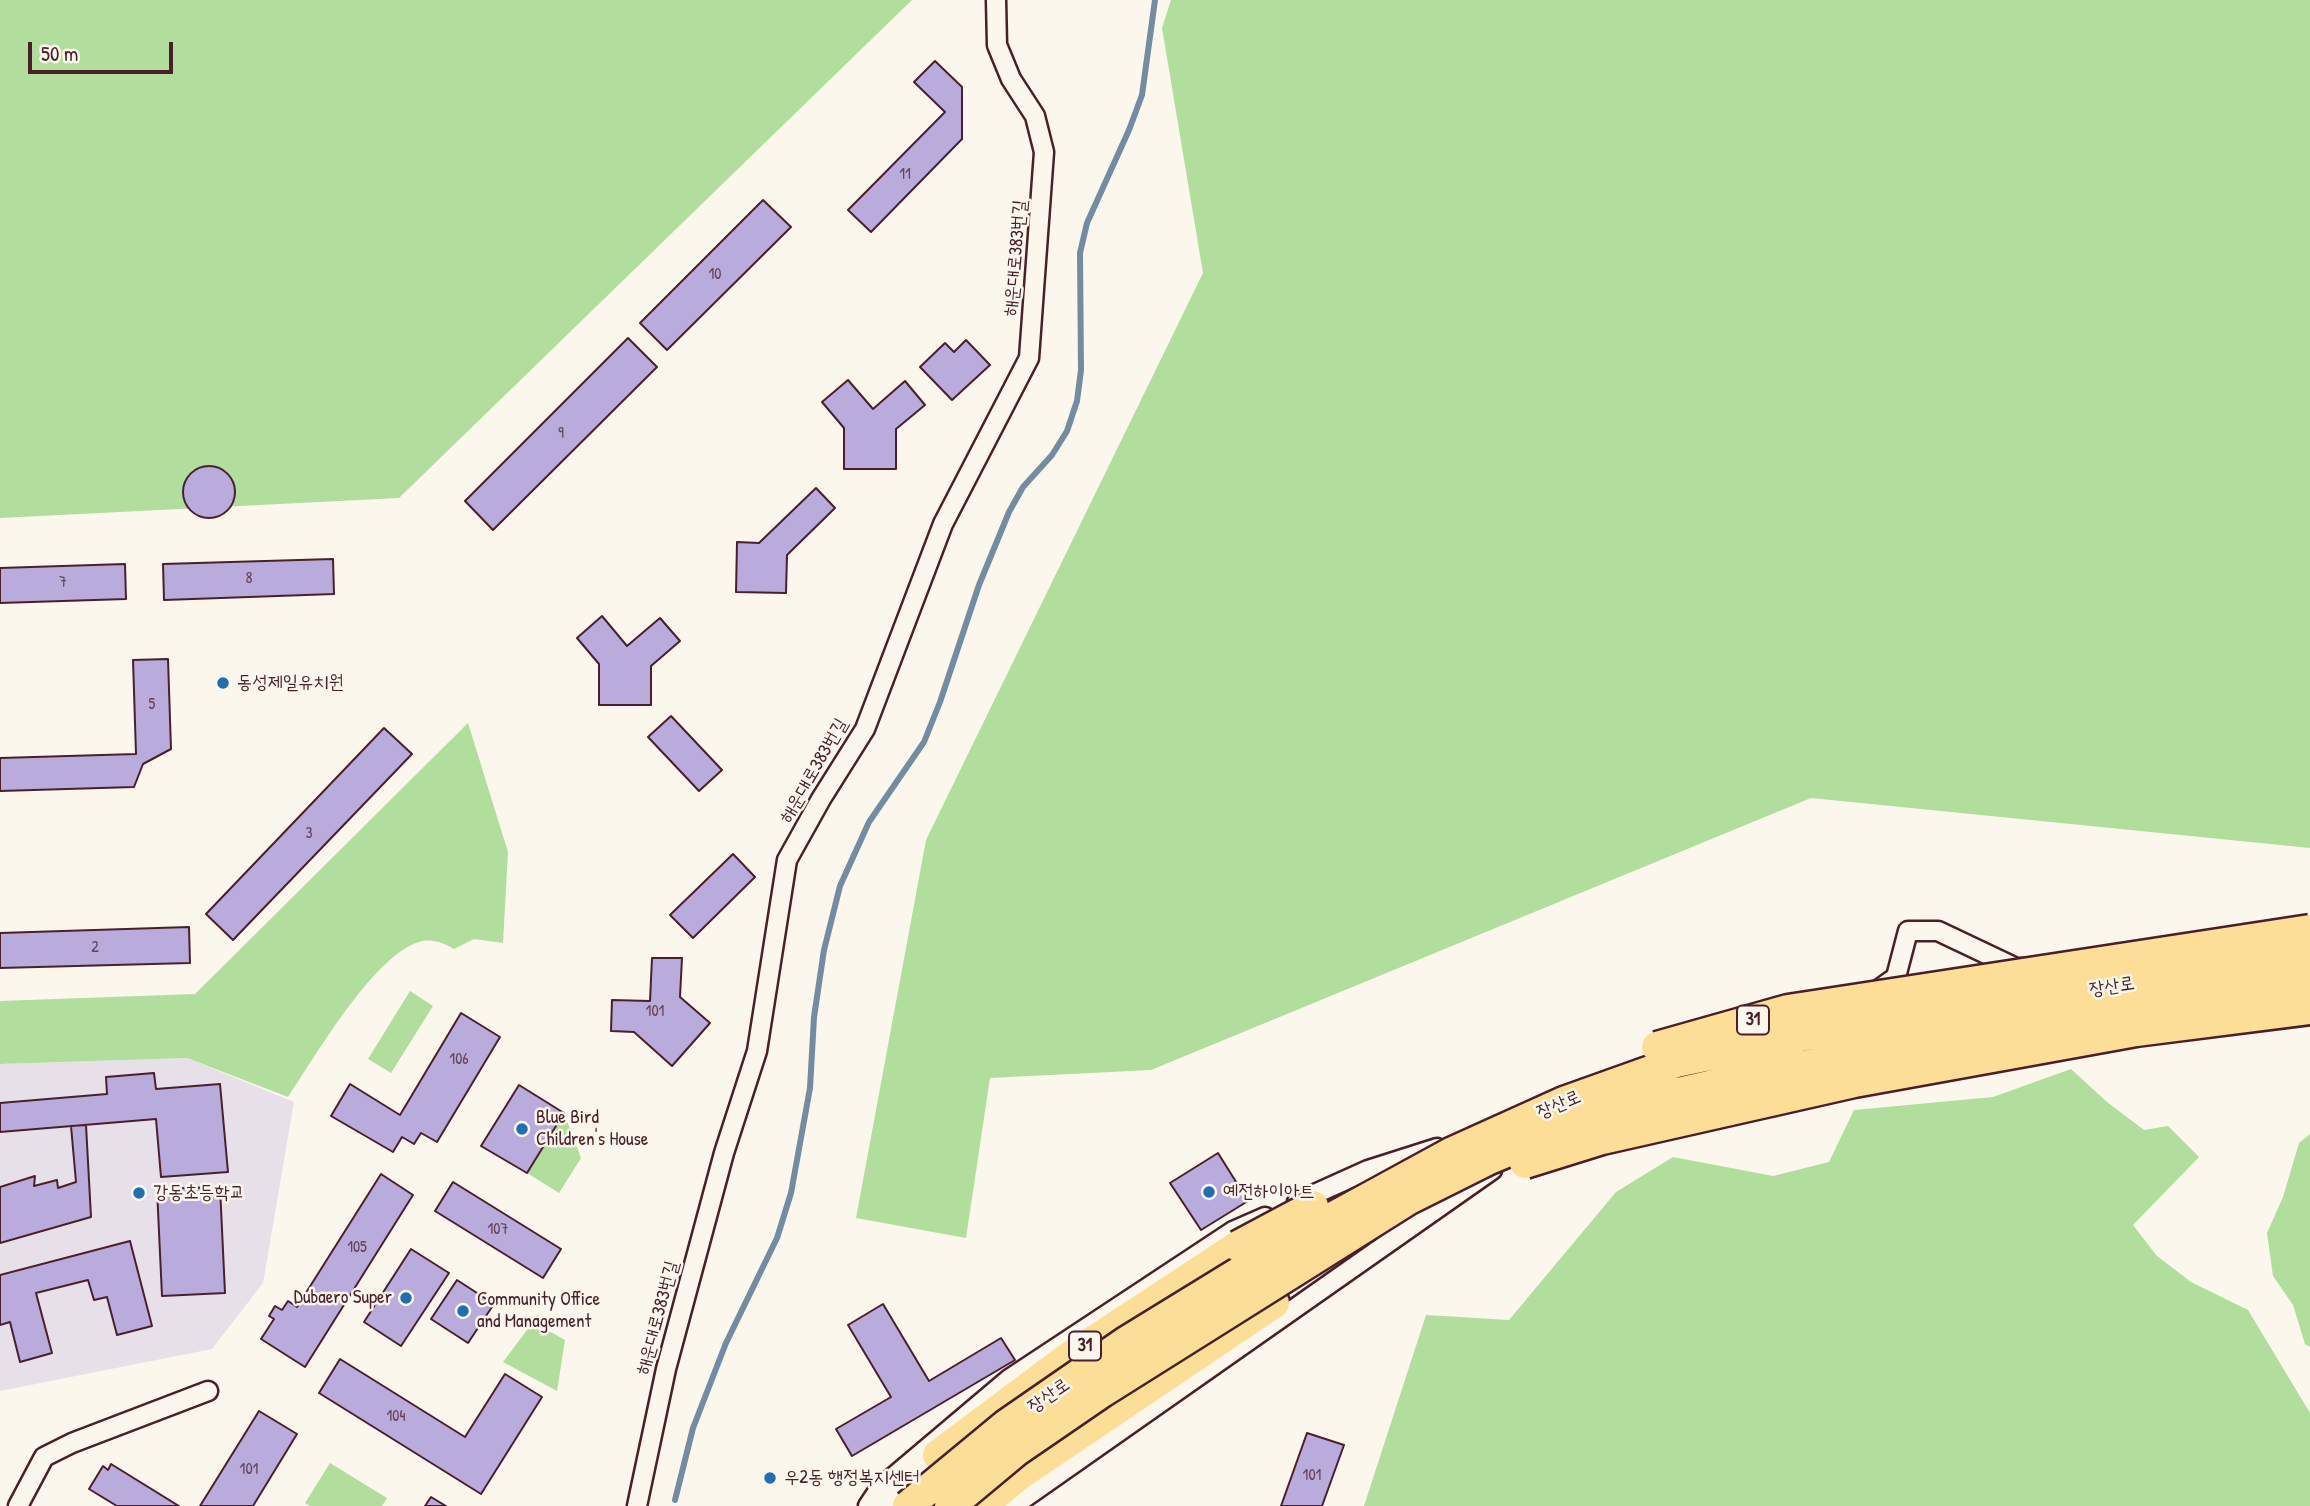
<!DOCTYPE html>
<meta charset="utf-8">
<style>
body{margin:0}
#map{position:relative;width:2310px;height:1506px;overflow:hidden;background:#fbf7ec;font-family:"Patrick Hand",sans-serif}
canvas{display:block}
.scale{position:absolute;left:28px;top:42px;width:145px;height:32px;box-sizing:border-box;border:4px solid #4a1f2b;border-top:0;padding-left:9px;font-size:21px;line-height:24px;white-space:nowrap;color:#4a1f2b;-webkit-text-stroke:5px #fbf7ec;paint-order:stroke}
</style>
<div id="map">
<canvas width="2310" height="1506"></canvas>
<div class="scale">50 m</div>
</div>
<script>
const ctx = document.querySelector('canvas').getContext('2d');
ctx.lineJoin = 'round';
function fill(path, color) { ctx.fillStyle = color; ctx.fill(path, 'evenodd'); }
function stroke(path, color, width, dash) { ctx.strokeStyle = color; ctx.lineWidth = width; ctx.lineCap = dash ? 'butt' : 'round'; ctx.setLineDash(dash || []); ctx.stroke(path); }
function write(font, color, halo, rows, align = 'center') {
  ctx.font = font + ' "Patrick Hand","Poor Story",sans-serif'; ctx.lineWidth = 5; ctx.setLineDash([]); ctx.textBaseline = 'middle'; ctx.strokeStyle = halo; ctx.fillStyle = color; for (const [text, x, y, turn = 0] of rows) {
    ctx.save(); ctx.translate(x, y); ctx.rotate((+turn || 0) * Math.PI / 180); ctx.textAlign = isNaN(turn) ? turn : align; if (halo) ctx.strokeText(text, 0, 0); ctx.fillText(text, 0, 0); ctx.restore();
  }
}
fill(new Path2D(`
 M187 1058 294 1102 263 1283 212 1349 0 1391V1064Z`), '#e7e0e8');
fill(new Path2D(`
 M0 0H912L399 498 0 518Z
 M1171 0H2310V848L1811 798 1151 1070 990 1078 966 1238 856 1218 926 840 1203 273 1162 28Z
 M468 723 508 852 503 943 474 939 454 949C443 943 432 938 419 942 373 956 315 1057 288 1097L187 1058 0 1064V1001L195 994Z
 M410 991 433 1006 391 1073 368 1059Z
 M2071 1069 2107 1102 2144 1130 2168 1126 2199 1157 2133 1225 2157 1256 2191 1282 2248 1310 2310 1413V1506H1364L1426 1315 1509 1320 1616 1192 1673 1157 1773 1176 1829 1162 1854 1110 1993 1097Z
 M564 1113 581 1158 559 1193 527 1173Z
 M2310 1134V1347L2305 1344 2293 1305 2273 1276 2267 1233 2283 1197 2299 1143Z
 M533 1322 565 1340 557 1391 503 1362Z
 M330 1463 387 1498 382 1506H310L305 1503Z`), '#b1de9c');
stroke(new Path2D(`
 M675 1500 693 1428 726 1343 777 1238 791 1193 810 1088 814 1017 824 950 840 886 869 822 924 742 940 702 979 585 1009 512 1023 487 1052 455 1067 431 1077 401 1081 370 1080 253 1087 223 1129 130 1142 95 1155 0`), '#738ca1', 6);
const building = new Path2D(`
 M935 61 962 87V139L871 232 848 210 945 112 914 82Z
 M763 200 791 227 667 350 640 323Z
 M628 338 657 367 493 530 465 501Z
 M966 340 990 365 952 400 920 367 945 343 954 352Z
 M848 380 873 409 905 381 925 405 896 429V469H844V428L822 402Z
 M183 492a26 26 0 1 1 52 0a26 26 0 1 1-52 0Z
 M816 488 835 508 787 555 786 593 736 592 737 542 759 543Z
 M333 559 334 594 164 600 163 564Z
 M125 564 126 599 0 603V568Z
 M602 616 627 646 660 618 680 641 651 666V705H599V664L577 638Z
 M168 659 171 749 143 764 134 787 0 791V758L136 754 133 660Z
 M671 716 722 770 699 791 648 737Z
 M384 728 412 754 233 940 206 914Z
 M733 854 755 877 693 938 670 915Z
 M189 927 190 963 0 968V933Z
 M652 958H682L680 997 710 1023 672 1066 634 1032 611 1031 612 1000 650 1001Z
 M461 1013 500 1037 437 1142 421 1133 414 1144 402 1137 393 1152 331 1116 350 1084 400 1115Z
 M154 1073 156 1089 220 1084 228 1172 161 1177 156 1119 0 1132V1103L107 1094 106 1077Z
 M519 1085 564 1113 527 1173 481 1146Z
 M86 1125 91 1217 0 1243V1187L35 1176 34 1186 57 1180 58 1188 76 1182 71 1126Z
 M1218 1153 1248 1201 1201 1230 1170 1183Z
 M381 1174 413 1195 305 1367 261 1339 274 1319 269 1316 275 1306 282 1310 288 1301 297 1307Z
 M453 1182 561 1249 543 1278 435 1211Z
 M220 1187 225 1293 162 1296 157 1189Z
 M130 1241 152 1326 117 1335 107 1297 94 1300 88 1280 36 1293 52 1353 20 1362 10 1322 0 1325V1275Z
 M411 1249 449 1273 401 1346 364 1322Z
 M457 1280 494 1304 468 1343 431 1319Z
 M883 1304 929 1381 1001 1338 1015 1360 852 1456 836 1429 891 1397 848 1325Z
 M340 1359 465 1437 505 1374 542 1397 481 1494 319 1393Z
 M259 1411 297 1434 253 1506H200Z
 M1307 1433 1344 1445 1322 1506H1281Z
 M111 1464 179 1506H117L89 1489 103 1466 108 1470Z
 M431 1497 446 1506H425Z`);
fill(building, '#b9acdd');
stroke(building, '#4a1f2b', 2);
const minor = new Path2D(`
 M1875 992 1896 977 1908 931H1938L2016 968H2026
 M1297 1202 1368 1170 1437 1148
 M18 1506 44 1457 72 1443 208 1391
 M637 1506 666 1369 724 1153 757 1051 787 860 821 799 865 729 943 524 1029 358 1044 152 1035 116 1011 79 997 45 996 0
 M868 1506 880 1488 1009 1379 1233 1231 1265 1217
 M1013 1506 1492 1170`);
const secondary = new Path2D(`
 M881 1506 938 1455`);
const trunk = new Path2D(`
 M938 1455 1069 1357 1238 1246
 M982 1506 1019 1475 1274 1303`);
stroke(minor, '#4a1f2b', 23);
stroke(secondary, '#4a1f2b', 30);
stroke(trunk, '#4a1f2b', 35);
stroke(minor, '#fbf7ec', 18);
stroke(secondary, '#fbf7ec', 24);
stroke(trunk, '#fcde96', 30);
const trunkBridge = new Path2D(`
 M1657 1047 1788 1010 2310 930
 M1525 1163 1602 1139 1854 1082 2136 1031 2310 1009
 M1238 1246 1313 1206
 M908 1506 1006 1425 1126 1342 1297 1237 1451 1153 1564 1102 1676 1062 1800 1036 2310 955
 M950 1506 1016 1451 1102 1392 1409 1199 1487 1160 1573 1124 1656 1098 1774 1071 2116 1012 2310 985`);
stroke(trunkBridge, '#4a1f2b', 35, []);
stroke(trunkBridge, '#fcde96', 30);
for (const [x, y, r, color] of [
 [223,683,7,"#1f6fb2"],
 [522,1129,7,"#1f6fb2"],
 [1209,1192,7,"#1f6fb2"],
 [139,1193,7,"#1f6fb2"],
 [406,1298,7,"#1f6fb2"],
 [463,1311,7,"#1f6fb2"],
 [770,1478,7,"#1f6fb2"]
]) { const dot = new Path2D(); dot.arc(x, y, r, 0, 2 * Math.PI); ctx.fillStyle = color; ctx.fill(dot); stroke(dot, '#fbf7ec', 2.5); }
write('16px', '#664258', null, [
 ["11",905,175],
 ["10",715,275],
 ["9",561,434],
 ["8",249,579],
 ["7",63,583],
 ["5",152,705],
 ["3",309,834],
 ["2",95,948],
 ["101",655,1012],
 ["106",459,1060],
 ["107",498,1230],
 ["105",357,1248],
 ["104",396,1417],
 ["101",249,1470],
 ["101",1312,1476]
]);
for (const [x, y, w] of [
 [1753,1020,32],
 [1085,1346,32]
]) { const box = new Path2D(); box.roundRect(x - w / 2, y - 14.5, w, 29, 5); ctx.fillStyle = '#fbf7ec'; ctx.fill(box); stroke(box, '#4a1f2b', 2); }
write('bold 18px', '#4a1f2b', null, [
 ["31",1753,1020],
 ["31",1085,1346]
]);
write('19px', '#4a1f2b', '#fbf7ec', [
 ["해운대로383번길",1016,258,-85],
 ["해운대로383번길",814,771,-60],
 ["장산로",2112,987,-9],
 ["장산로",1559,1105,-23],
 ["해운대로383번길",658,1318,-75],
 ["장산로",1049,1396,-35]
]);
write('19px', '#4a1f2b', '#fbf7ec', [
 ["동성제일유치원",237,683],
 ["Blue Bird",536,1118],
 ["Children's House",536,1140],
 ["예전하이아트",1223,1192],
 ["강동초등학교",153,1193],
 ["Dubaero Super",392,1298,"right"],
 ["Community Office",477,1300],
 ["and Management",477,1322],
 ["우2동 행정복지센터",784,1478]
], 'left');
</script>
